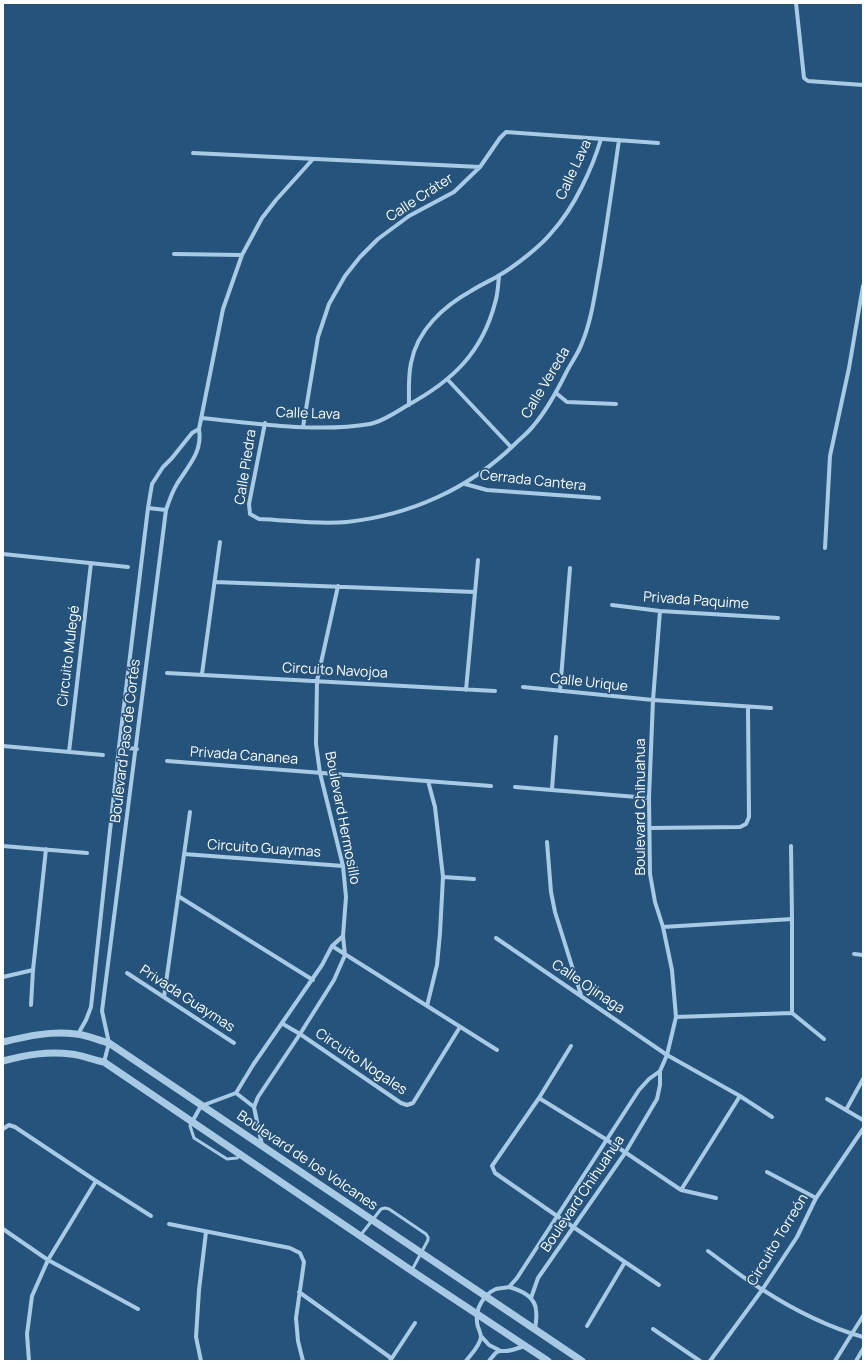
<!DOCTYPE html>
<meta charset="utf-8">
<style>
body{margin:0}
#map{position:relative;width:866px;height:1364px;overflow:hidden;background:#25537b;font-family:Manrope,sans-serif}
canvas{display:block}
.frame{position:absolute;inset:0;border:4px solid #fff;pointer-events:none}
</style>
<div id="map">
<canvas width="866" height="1364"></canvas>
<div class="frame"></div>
</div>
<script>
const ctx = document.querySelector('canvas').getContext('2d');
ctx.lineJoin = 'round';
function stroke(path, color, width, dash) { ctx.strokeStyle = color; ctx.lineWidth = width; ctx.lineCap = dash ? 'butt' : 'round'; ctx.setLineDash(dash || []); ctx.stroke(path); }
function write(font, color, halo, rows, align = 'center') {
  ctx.font = font + ' Manrope,sans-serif'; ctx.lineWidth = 3.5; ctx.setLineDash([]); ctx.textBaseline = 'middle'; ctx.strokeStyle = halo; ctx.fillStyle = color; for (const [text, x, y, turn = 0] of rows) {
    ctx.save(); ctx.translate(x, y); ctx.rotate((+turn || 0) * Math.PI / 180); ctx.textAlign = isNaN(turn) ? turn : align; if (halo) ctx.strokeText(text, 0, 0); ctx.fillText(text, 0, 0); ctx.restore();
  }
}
stroke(new Path2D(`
 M192 1122 190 1126 194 1138 227 1159 237 1158 241 1155
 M360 1236 381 1209 385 1208 389 1209 426 1234 428 1237V1240L412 1270`), '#a8cae4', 3);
stroke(new Path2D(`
 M796 3 804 78 808 81 863 85
 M193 153 480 167
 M174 254 242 255
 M448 380 511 447
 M556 393 567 402 616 404
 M409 405C409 391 408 377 411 363 417 330 444 306 471 291 480 285 490 281 498 276 514 267 541 246 552 232 574 208 592 169 601 139
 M201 418C255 423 317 433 370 424 382 422 398 411 408 405 452 381 482 353 495 303 498 294 498 285 499 276
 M265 423 249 504 250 514 259 519C287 520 318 525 347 522 410 515 469 489 515 444 521 438 529 432 534 425 547 410 557 391 566 373 571 363 578 354 582 343 592 319 595 292 600 266 607 224 613 182 619 140
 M303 427 318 337 329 304 345 276 360 257 378 239 409 216 454 192 480 167 500 138 506 132 658 143
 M465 484 487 490 599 498
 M148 508 166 510
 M825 548 830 456 849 368 863 286
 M3 554 128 567
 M215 582 475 592
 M612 605 660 611 778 618
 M167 673 495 691
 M202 674 220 542
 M523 687 653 700 771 708
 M466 690 478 560
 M560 691 570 568
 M3 746 103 755
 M119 747 137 749
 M69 752 91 563
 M167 761 491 786
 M515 787 649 798
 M552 789 556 737
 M650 828 740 827 746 824 749 817 748 708
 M547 842 551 892 555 912 581 995
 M3 846 87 853
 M184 854 343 866
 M443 877 474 879
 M178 896 313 980
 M792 919V1013
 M663 927 792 919 791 846
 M496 938 667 1055 740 1096 772 1117
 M332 946 497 1050
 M854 954 863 955
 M127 973 234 1043
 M3 977 33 970
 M164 997 190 812
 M31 1005 33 970 46 849
 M427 1006 437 965 440 933 443 877 435 807 428 781
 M676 1017 792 1013 824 1039
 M283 1024 300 1034 401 1103 407 1105 413 1103 460 1027
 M78 1034 86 1020 91 1007 119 747 148 508 152 484 163 467 172 458 192 433 199 429
 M571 1046 539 1098 492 1166 495 1173 557 1216 659 1285
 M104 1062 109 1043 102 1011 166 510C169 501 172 492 177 484 188 466 203 452 199 429L223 309 242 255 262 218 276 200 313 159
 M236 1093 254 1107
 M539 1098 607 1140 681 1190
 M827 1099 863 1120
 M846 1110 863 1079
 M192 1122 201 1106 236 1093 253 1065 322 965 332 946 343 936
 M3 1129 9 1125 15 1127 96 1181 151 1216
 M262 1145 254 1107 258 1097 300 1034 334 980 345 955 343 936 346 897 343 866 320 773 316 744 317 681 338 586
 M767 1172 816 1198
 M716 1198 681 1190 740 1096
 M169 1224 290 1248 300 1253 304 1262 296 1318 298 1341 303 1361
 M3 1229 48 1260 138 1309
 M708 1251C726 1264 744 1279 763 1290 794 1310 828 1327 863 1337
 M509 1287C520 1290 535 1296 536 1310 537 1316 536 1323 535 1329
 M299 1292 391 1358
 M531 1298 538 1278 625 1153 657 1099 660 1085V1071L667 1055 676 1017 672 970 663 927 655 902 650 874 649 798 653 700 660 611
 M587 1326 625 1262
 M653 1329 700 1361
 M481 1336 489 1345 499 1350
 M29 1361 27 1334 32 1296 48 1260 96 1181
 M201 1361 196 1337 199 1290 206 1232
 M390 1361 415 1323
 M466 1361C471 1354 480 1346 481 1337 481 1332 477 1327 477 1322 475 1309 484 1294 496 1289 500 1288 505 1288 509 1287L517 1278 639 1090 649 1079 660 1071
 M489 1361C501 1345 497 1354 512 1350 516 1349 521 1347 525 1346
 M710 1361 762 1290 797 1237 816 1198 863 1129
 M835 1361 863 1316
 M856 1361 863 1349`), '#a8cae4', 4);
stroke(new Path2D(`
 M3 1042C28 1036 50 1031 76 1034 87 1035 98 1040 109 1043L582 1361
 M3 1061C26 1055 47 1051 71 1054 82 1055 93 1060 104 1062L412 1271 548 1361`), '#a8cae4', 7);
write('14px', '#fff', '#25537b', [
 ["Calle Lava",574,170,-65],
 ["Calle Cráter",420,198,-33],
 ["Calle Vereda",546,383,-59],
 ["Calle Lava",308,414,2],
 ["Calle Piedra",246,467,-81],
 ["Cerrada Cantera",533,481,6],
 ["Privada Paquime",696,601,4],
 ["Circuito Mulegé",69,656,-83],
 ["Circuito Navojoa",335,671,3],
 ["Calle Urique",589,683,6],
 ["Boulevard Paso de Cortés",126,741,-83],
 ["Privada Cananea",244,756,4],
 ["Boulevard Chihuahua",641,807,-90],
 ["Boulevard Hermosillo",342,818,79],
 ["Circuito Guaymas",264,849,4],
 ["Calle Ojinaga",588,987,34],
 ["Privada Guaymas",187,999,33],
 ["Circuito Nogales",361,1062,34],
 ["Boulevard de los Volcanes",307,1161,34],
 ["Boulevard Chihuahua",583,1194,-56],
 ["Circuito Torreón",778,1240,-59]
]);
</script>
